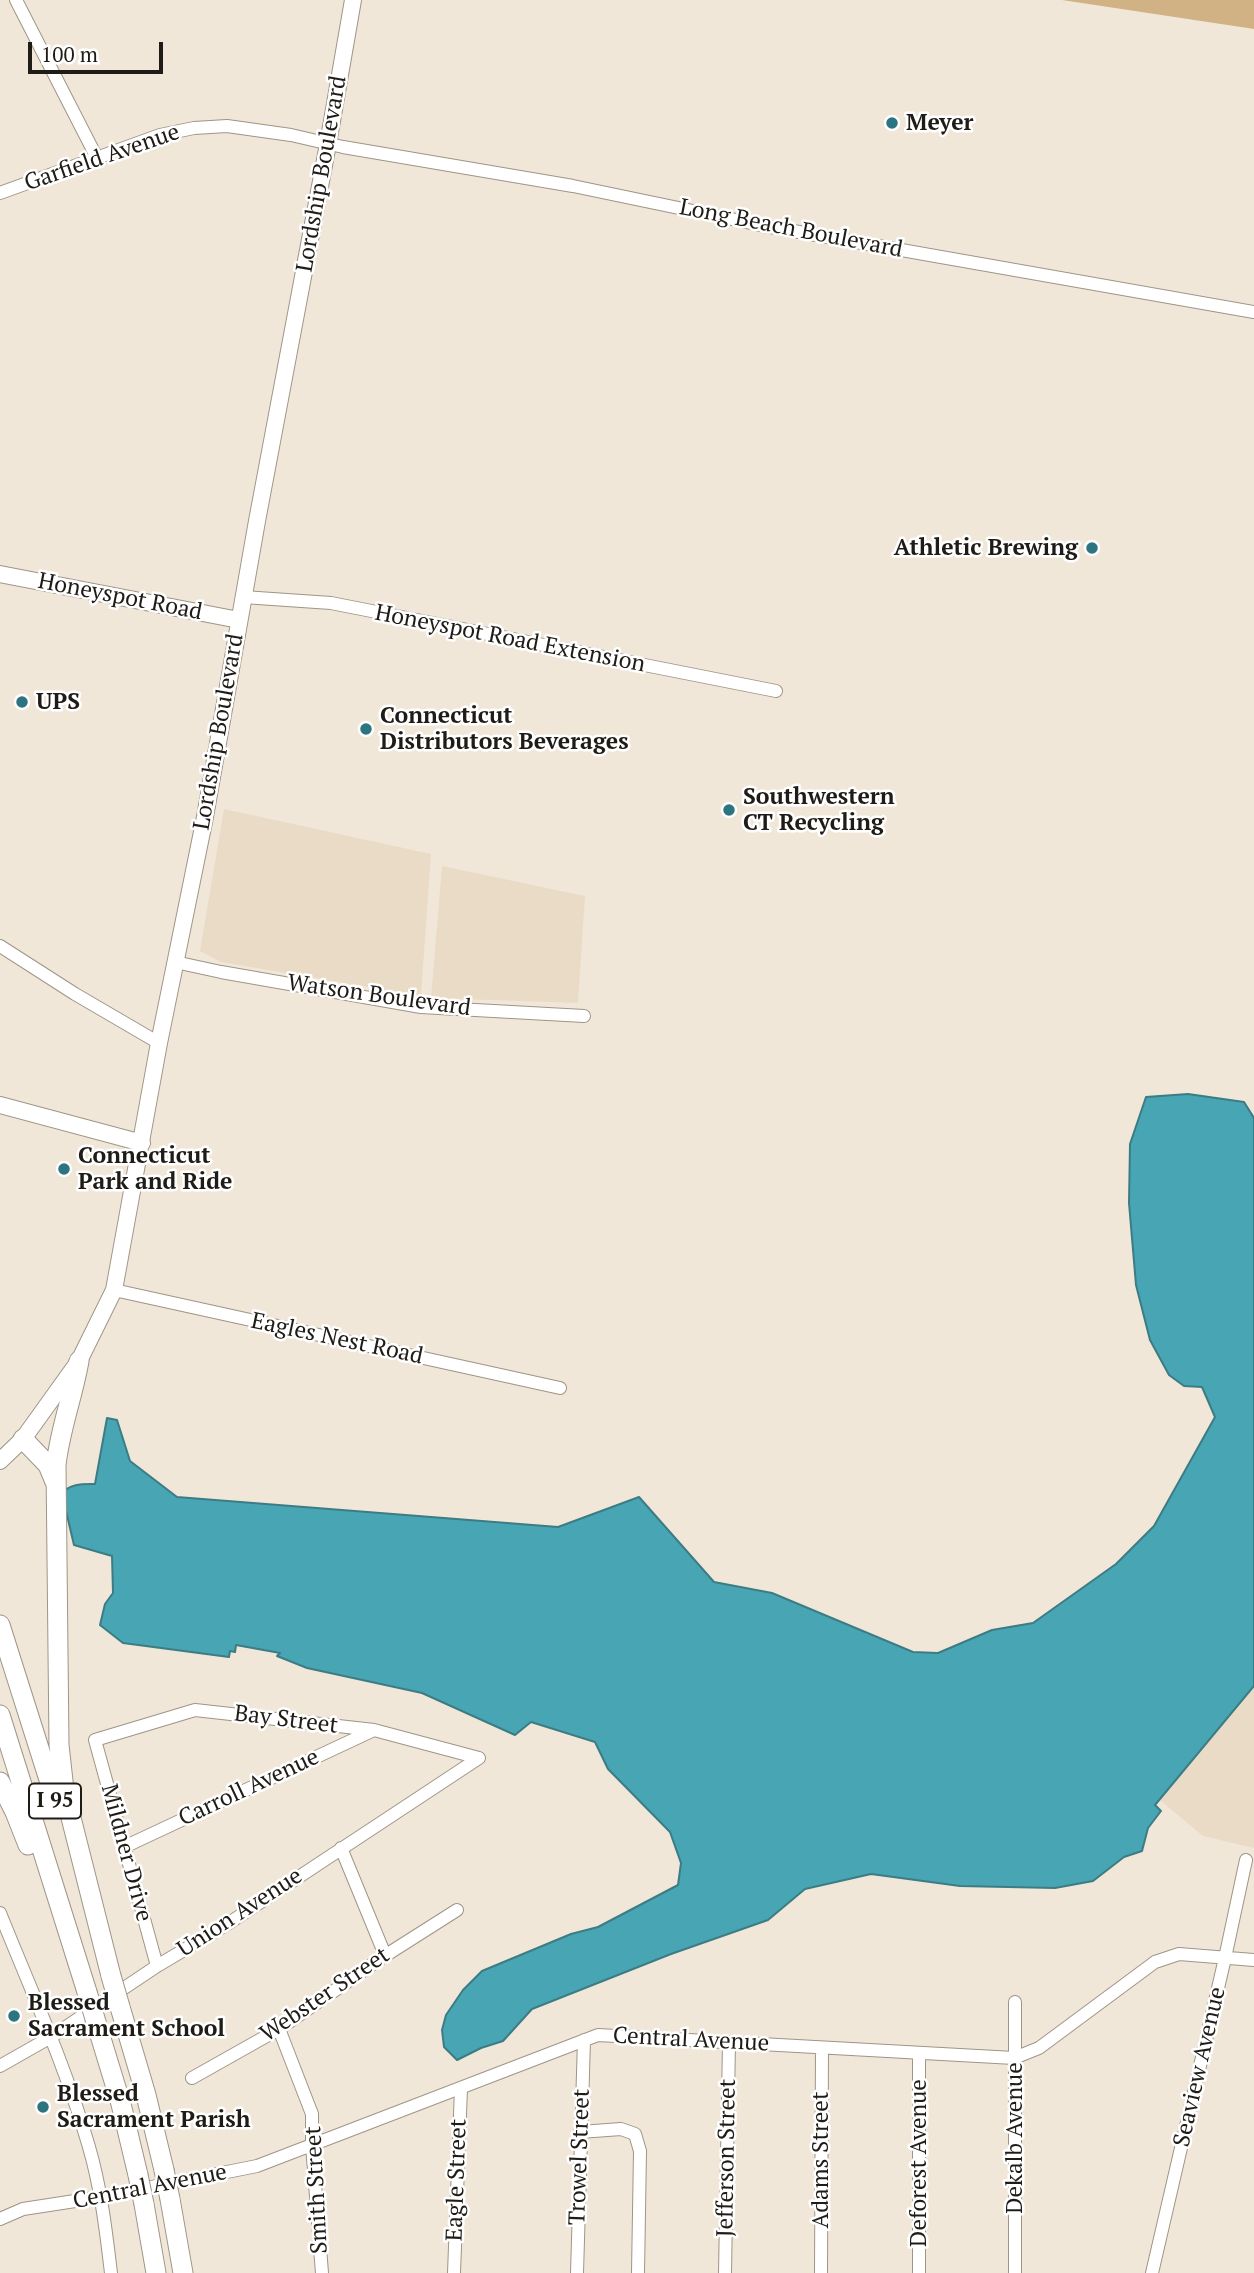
<!DOCTYPE html>
<style>
body{margin:0}
#map{position:relative;width:1254px;height:2273px;overflow:hidden;background:#f1e7d9;font-family:"PT Serif",serif}
canvas{display:block}
.scale{position:absolute;left:28px;top:42px;width:135px;height:32px;box-sizing:border-box;border:4px solid #1f1c17;border-top:0;padding-left:9px;font-size:21px;line-height:24px;white-space:nowrap;color:#1f1c17;-webkit-text-stroke:5px #fff;paint-order:stroke}
</style>
<div id="map">
<canvas width="1254" height="2273"></canvas>
<div class="scale">100 m</div>
</div>
<script>
const ctx = document.querySelector('canvas').getContext('2d');
ctx.lineJoin = 'round';
function fill(path, color) { ctx.fillStyle = color; ctx.fill(path, 'evenodd'); }
function stroke(path, color, width, dash) { ctx.strokeStyle = color; ctx.lineWidth = width; ctx.lineCap = dash ? 'butt' : 'round'; ctx.setLineDash(dash || []); ctx.stroke(path); }
function write(font, color, halo, rows, align = 'center') {
  ctx.font = font + ' "PT Serif",serif'; ctx.lineWidth = 5; ctx.setLineDash([]); ctx.textBaseline = 'middle'; ctx.strokeStyle = halo; ctx.fillStyle = color; for (const [text, x, y, turn = 0] of rows) {
    ctx.save(); ctx.translate(x, y); ctx.rotate((+turn || 0) * Math.PI / 180); ctx.textAlign = isNaN(turn) ? turn : align; if (halo) ctx.strokeText(text, 0, 0); ctx.fillText(text, 0, 0); ctx.restore();
  }
}
fill(new Path2D(`
 M224 809 431 854 421 996 221 962 200 951Z
 M442 866 585 896 578 1003 431 998Z
 M1254 1686V1848L1203 1836 1160 1800Z`), '#e9dbc6');
fill(new Path2D(`
 M1062 0H1254V29Z`), '#d1b284');
const water = new Path2D(`
 M1188 1094 1244 1102 1254 1118V1686L1155 1805 1161 1811 1148 1828 1142 1851 1124 1857 1093 1881 1055 1888 960 1886 871 1874 805 1889 768 1920 671 1954 532 2009 503 2041 481 2048 457 2060 444 2047 442 2030 446 2015 463 1990 482 1971 571 1934 598 1927 678 1885 681 1863 670 1832 608 1769 595 1742 531 1722 515 1735 422 1693 307 1668 277 1656 280 1653 236 1645 235 1652 230 1651 229 1657 123 1643 100 1625 105 1604 113 1593 112 1556 74 1545 62 1494C69 1483 84 1484 95 1484L107 1418 117 1420 130 1461 177 1497 558 1527 639 1497 714 1582 772 1593 913 1652 938 1653 992 1630 1033 1623 1116 1564 1154 1526 1215 1417 1202 1387 1184 1386 1169 1375 1150 1340 1136 1285 1129 1203 1130 1144 1146 1097Z`);
fill(water, '#48a5b3');
stroke(water, '#3c7c84', 2);
const minor = new Path2D(`
 M16 0 97 158
 M0 193 160 135 194 128 227 126 291 135 343 147 573 186 765 226 1254 312
 M243 597 331 603 776 691
 M0 946 75 994 159 1043
 M175 962 221 972 421 1007 584 1016
 M114 1290 560 1388
 M124 1847 374 1730
 M341 1848 385 1955
 M0 1913C31 1990 66 2067 89 2147 101 2188 106 2231 111 2273
 M157 1966 95 1740 195 1710 374 1730 479 1758
 M1015 2002V2273
 M279 2029 312 2114V2145L322 2273
 M0 2066 51 2037 157 1966 229 1923 479 1758
 M192 2078 279 2029 383 1957 457 1910
 M580 2132 621 2129 635 2134 640 2151 638 2273
 M0 2219 23 2209 101 2197 257 2166 598 2035 1014 2058 1039 2048 1155 1962 1179 1954 1254 1960
 M454 2273 461 2088
 M577 2273 584 2040
 M725 2273 729 2042
 M821 2273 822 2048
 M919 2273V2053
 M1152 2273 1225 1958 1246 1860`);
const major = new Path2D(`
 M0 574 239 620
 M0 1105 142 1143
 M0 1461 23 1439 79 1361 114 1290 159 1043 205 817 257 521 328 144 353 0`);
const highway = new Path2D(`
 M79 1361C73 1396 60 1429 56 1465L59 1745 64 1790 111 1976
 M23 1439 48 1465 55 1482
 M0 1625 57 1805
 M0 1715 87 1992
 M0 1782 15 1812 28 1845
 M120 2007 146 2095 164 2170
 M96 2022 121 2104 138 2175
 M170 2199 183 2273
 M144 2204 156 2273`);
stroke(minor, '#9e9587', 14);
stroke(major, '#9e9587', 18);
stroke(highway, '#9e9587', 21);
stroke(minor, '#fff', 12);
stroke(major, '#fff', 16);
stroke(highway, '#fff', 19);
const highwayBridge = new Path2D(`
 M111 1976 120 2007
 M87 1992 96 2022
 M164 2170 170 2199
 M138 2175 144 2204`);
stroke(highwayBridge, '#9e9587', 21, []);
stroke(highwayBridge, '#fff', 19);
for (const [x, y, r, color] of [
 [892,123,7,"#2c747f"],
 [1092,548,7,"#2c747f"],
 [22,702,7,"#2c747f"],
 [366,729,7,"#2c747f"],
 [729,810,7,"#2c747f"],
 [64,1169,7,"#2c747f"],
 [14,2016,7,"#2c747f"],
 [43,2107,7,"#2c747f"]
]) { const dot = new Path2D(); dot.arc(x, y, r, 0, 2 * Math.PI); ctx.fillStyle = color; ctx.fill(dot); stroke(dot, '#fff', 2.5); }
for (const [x, y, w] of [
 [55,1801,52]
]) { const box = new Path2D(); box.roundRect(x - w / 2, y - 17.5, w, 35, 5); ctx.fillStyle = '#fff'; ctx.fill(box); stroke(box, '#1f1c17', 2); }
write('bold 21px', '#1f1c17', null, [
 ["I 95",55,1801]
]);
write('bold 23px', '#1f1c17', '#fff', [
 ["Meyer",906,123],
 ["Athletic Brewing",1078,548,"right"],
 ["UPS",36,702],
 ["Connecticut",380,716],
 ["Distributors Beverages",380,742],
 ["Southwestern",743,797],
 ["CT Recycling",743,823],
 ["Connecticut",78,1156],
 ["Park and Ride",78,1182],
 ["Blessed",28,2003],
 ["Sacrament School",28,2029],
 ["Blessed",57,2094],
 ["Sacrament Parish",57,2120]
], 'left');
write('23px', '#1f1c17', '#fff', [
 ["Garfield Avenue",102,158,-19],
 ["Lordship Boulevard",322,174,-80],
 ["Long Beach Boulevard",791,229,11],
 ["Honeyspot Road",120,597,11],
 ["Honeyspot Road Extension",510,639,11],
 ["Lordship Boulevard",219,732,-80],
 ["Watson Boulevard",379,996,8],
 ["Eagles Nest Road",337,1339,12],
 ["Bay Street",286,1720,7],
 ["Carroll Avenue",249,1788,-25],
 ["Mildner Drive",126,1853,75],
 ["Union Avenue",240,1913,-33],
 ["Webster Street",325,1995,-34],
 ["Central Avenue",691,2040,3],
 ["Seaview Avenue",1200,2067,-77],
 ["Dekalb Avenue",1015,2138,-90],
 ["Trowel Street",580,2157,-88],
 ["Jefferson Street",727,2158,-89],
 ["Adams Street",821,2160,-90],
 ["Deforest Avenue",919,2163,-90],
 ["Eagle Street",457,2180,-88],
 ["Central Avenue",150,2187,-11],
 ["Smith Street",317,2190,-93]
]);
</script>
